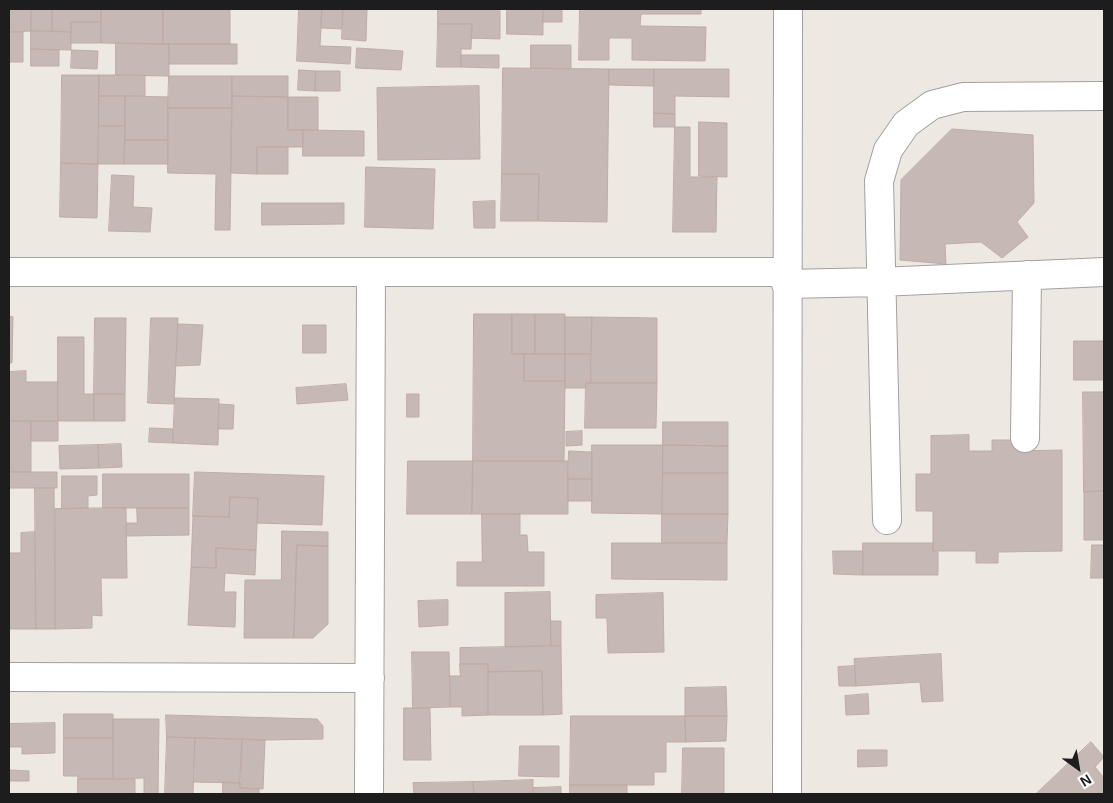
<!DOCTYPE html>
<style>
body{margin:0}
#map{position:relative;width:1113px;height:803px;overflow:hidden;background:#eee8e2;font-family:Helvetica,sans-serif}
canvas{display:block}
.frame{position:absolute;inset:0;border:10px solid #1d1d1d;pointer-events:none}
.north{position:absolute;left:1053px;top:743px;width:50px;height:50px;-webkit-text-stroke:4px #fff;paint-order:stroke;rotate:148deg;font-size:14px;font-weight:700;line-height:20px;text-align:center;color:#1d1d1d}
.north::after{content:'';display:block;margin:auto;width:18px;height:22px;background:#1d1d1d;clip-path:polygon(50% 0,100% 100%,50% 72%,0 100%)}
</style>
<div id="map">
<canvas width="1113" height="803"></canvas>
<div class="frame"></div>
<div class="north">N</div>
</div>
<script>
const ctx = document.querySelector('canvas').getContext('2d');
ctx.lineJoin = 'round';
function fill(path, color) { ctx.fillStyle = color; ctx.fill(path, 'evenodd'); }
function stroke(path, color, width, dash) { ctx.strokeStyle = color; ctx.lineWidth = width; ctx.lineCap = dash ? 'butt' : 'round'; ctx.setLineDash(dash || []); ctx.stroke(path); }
const building = new Path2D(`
 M9 9H31V31L9 32Z
 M31 9H52V31H31Z
 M52 9H101V22H71V32L52 31Z
 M163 9V44L101 43V10Z
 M163 9H230V44H163Z
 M299 9H322L320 46 351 47 350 64 297 61Z
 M322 9H343L342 29 321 28Z
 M343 9H367L366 41 342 39Z
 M438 9H500V39L471 38 472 24H438Z
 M507 9H543V35L507 34Z
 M543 9H562V22H543Z
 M580 9H701V14H641L640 26 706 27 705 61 632 60V38H609V60H579Z
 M71 22H101V43H71Z
 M438 24H472L471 49H461V67H437Z
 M31 31 71 32V50L31 49Z
 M9 32H23V62H9Z
 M116 43 169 44V76L116 75Z
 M169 44H237V64H169Z
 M531 45H571V69L531 68Z
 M357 48 403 51 401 70 356 68Z
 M31 49 59 50V66H31Z
 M72 50 98 51 97 69 71 68Z
 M461 55H499V68L461 67Z
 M503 68 609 69 607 222 538 221 539 174H502Z
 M609 69H654V86L609 85Z
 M654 69H729V97L675 96V114L654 113Z
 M299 70 316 71 315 91 298 90Z
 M316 71H340V91H315Z
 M62 75H99L98 164 61 163Z
 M99 75H145V96H99Z
 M169 76H232V108H168Z
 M232 76H288V97L232 96Z
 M479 86 480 159 378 160 377 88Z
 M99 96H125V126H99Z
 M125 96 169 97 168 140H125Z
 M232 96 288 97V130H303V147H257V174L231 173Z
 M288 97H318V130H288Z
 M168 108H232L230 230H215L216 174 168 173Z
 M654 113 675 114V127H654Z
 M699 122 727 123V177L699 176Z
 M99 126H125L124 164H98Z
 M675 127H690V177H717L716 232H673Z
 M952 129 1033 135 1034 203 1017 222 1028 237 1002 258 981 242 945 244 946 264 900 260 901 180Z
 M303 130 364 131V156H303Z
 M125 140H168V164H124Z
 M257 147H288V174H257Z
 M61 163 98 164 97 218 60 217Z
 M366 167 435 169 433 229 365 227Z
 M502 174H539L538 221H501Z
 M112 175 134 176 133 207 152 208 150 232 109 231Z
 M495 201V228H474L473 202Z
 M262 203H344V224L262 225Z
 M474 314H512V354H524V381H565L564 461H473Z
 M512 314H535V354H512Z
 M535 314H565V354H535Z
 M9 316 13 317 12 363H9Z
 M565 317H592L591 354H565Z
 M592 317 657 318V383H591Z
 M95 318H126L125 394H94Z
 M151 318H178L174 404 148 403Z
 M178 324 203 325 200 365 176 366Z
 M303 325H326V353H303Z
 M58 337H84V394H94V421H58Z
 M1074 341H1104V380H1074Z
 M524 354H565V381H524Z
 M565 354H591V383H586V388H565Z
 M26 371V382H58V421H9V372Z
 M586 383H657L656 428H585Z
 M346 384 348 400 297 404 296 388Z
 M1083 392H1104V491L1084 492Z
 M94 394H125V421H94Z
 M407 394H419V417H407Z
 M175 398 219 399 218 445 173 443Z
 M219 404 234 405 233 429H218Z
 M9 421H31V472H9Z
 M31 421H58V441H31Z
 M663 422H728V446L663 445Z
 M150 428 173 429V443L149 442Z
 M582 431V445L566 446V432Z
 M969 435V451H992V440H1018L1017 451 1062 450V551L998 552V563H976V551H933V511H916V474H931V436Z
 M121 444 122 467 99 468 98 445Z
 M98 445 99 468 60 469 59 446Z
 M592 445H663L662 514 592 513Z
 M663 445 728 446V473H663Z
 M569 451 592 452V479H568Z
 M408 461H473L472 514H407Z
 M473 461H568V514H472Z
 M9 472H57V488H9Z
 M195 472 324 476 322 525 257 523 258 498 230 497 229 517 193 516Z
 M663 473H728V514H662Z
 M103 474H189V508H103Z
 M62 476H97V495L88 496V508L62 509Z
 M568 479H592V501H568Z
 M35 488H54L55 629H36Z
 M1104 491V540H1084V492Z
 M230 497 258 498 256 550 216 548V568L191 567 193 516 229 517Z
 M126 508 127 578H101L102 616 92 615V628L55 629V509Z
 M137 508H189V535L126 536V523H137Z
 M482 514H520V535H527L528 552H544V586H457V562H482Z
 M662 514H728L727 543H662Z
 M282 531 328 532V546L297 545 294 638H244L245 580H281Z
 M35 532 36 629H9V553H21V533Z
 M612 543H727V580L612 579Z
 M863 543H933V551L938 552V575H863Z
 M297 545 328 546V624L313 638H294Z
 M1092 545H1104V578H1091Z
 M216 548 256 550 255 575 225 573 224 592H236L235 627 188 625 191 567 216 568Z
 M833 551H863V575L834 574Z
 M550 592 551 646 505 647V593Z
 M663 593 664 652 608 653 607 618H596V595Z
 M448 600V625L419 627 418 601Z
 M551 621H561V646H551Z
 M561 646 562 714 543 715 542 671 488 672V664H460V648Z
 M412 652H449L450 707 413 708Z
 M941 654 943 701 922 702 920 682 856 686 854 659Z
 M460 664H488V715L462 716V707H450V676H460Z
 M855 666 856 686H839L838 667Z
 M542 671 543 715H488V672Z
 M726 687 727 716H685V688Z
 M868 694 869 714 846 715 845 696Z
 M404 708H430L431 760H404Z
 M64 714H113V738H64Z
 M166 715 317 719 323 726V739L265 740 167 737Z
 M571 716H685L686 742H666V772H654V785H570Z
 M685 716H727L726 741 686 742Z
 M113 719H159L158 794H144V778L113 779Z
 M55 723V753L22 754V747H10L9 724Z
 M167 737 195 738 193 794H165Z
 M64 738H113V779H78V776H64Z
 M195 738 242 739 241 783 194 782Z
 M242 739 265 740 263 789 240 788Z
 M1091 742 1104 757 1095 767 1104 778V794H1036Z
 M520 746H559V777L519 776Z
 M683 748H724V794H682Z
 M858 750H887V766L858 767Z
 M9 770 29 771V781H9Z
 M78 779H135V794H78Z
 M533 780V794H474L473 782Z
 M223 782 241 783 240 788 259 789V794H223Z
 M473 782 474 794H414L413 783Z
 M570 785H627V794H570Z
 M561 787V794H533V788Z`);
fill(building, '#c6b9b5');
stroke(building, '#c0aba4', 1);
const minor = new Path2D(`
 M9 272H787
 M786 284 880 282 1104 272
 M1025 438 1027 275
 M887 520 879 181 888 150 906 124 932 105 963 97 1104 96
 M9 677 370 678
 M369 794 371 272
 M787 794 788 9`);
stroke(minor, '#a1a1a1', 30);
stroke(minor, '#fff', 28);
</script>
